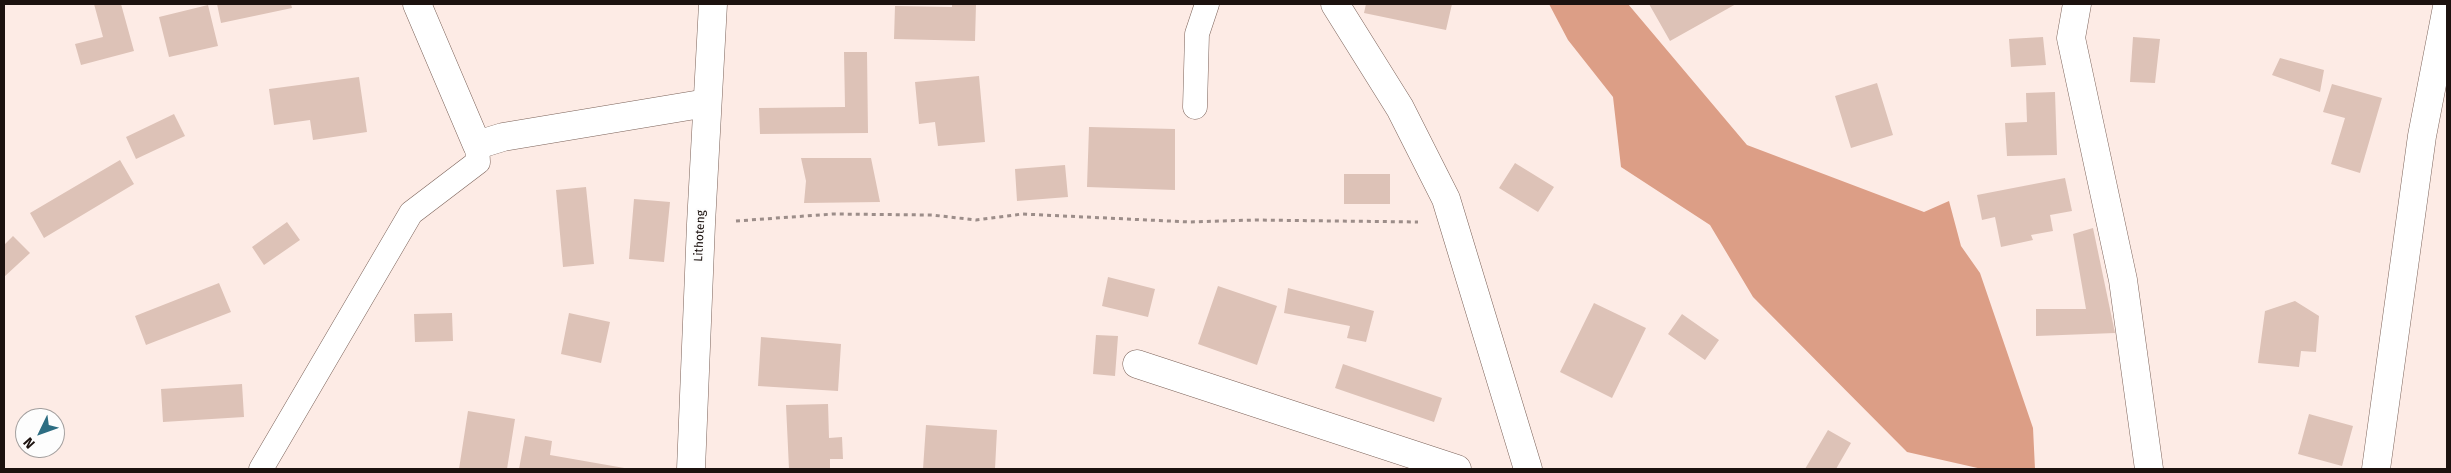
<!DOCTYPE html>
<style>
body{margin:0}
#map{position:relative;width:2451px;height:473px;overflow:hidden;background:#fdebe5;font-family:"Fira Sans",sans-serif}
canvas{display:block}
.frame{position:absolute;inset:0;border:5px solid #1c120f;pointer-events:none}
.north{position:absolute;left:15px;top:408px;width:50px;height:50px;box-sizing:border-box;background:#fdfdfd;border:1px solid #a39f9e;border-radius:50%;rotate:228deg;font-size:14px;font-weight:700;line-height:20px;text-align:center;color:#1c120f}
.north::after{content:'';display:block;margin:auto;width:18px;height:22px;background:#2d6d82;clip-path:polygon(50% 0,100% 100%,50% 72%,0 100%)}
</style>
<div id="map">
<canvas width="2451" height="473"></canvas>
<div class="frame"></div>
<div class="north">N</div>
</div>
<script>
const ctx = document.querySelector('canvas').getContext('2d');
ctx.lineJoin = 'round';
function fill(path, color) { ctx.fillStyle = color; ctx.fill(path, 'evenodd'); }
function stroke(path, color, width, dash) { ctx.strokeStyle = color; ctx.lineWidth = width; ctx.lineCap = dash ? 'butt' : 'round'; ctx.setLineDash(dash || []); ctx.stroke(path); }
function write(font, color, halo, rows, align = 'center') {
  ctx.font = font + ' "Fira Sans",sans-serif'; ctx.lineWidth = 4.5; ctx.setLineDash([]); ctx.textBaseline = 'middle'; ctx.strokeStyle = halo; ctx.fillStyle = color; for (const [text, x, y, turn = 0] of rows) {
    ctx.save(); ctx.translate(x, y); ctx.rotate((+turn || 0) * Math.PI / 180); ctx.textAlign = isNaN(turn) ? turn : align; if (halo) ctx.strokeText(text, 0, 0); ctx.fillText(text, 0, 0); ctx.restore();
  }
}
fill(new Path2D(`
 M1549 4H1628L1747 145 1924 212 1949 201 1961 246 1980 273 2033 428 2035 469H1982L1907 452 1753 297 1710 225 1621 167 1613 97 1568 40Z`), '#dc9e86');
fill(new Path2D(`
 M94 4H121L134 51 81 65 75 44 103 37Z
 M217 4H291L292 8 221 23Z
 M952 4H976L975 41 894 39 895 6 952 7Z
 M1366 4H1452L1446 30 1364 13Z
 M1649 4H1736L1670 41Z
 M208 5 218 46 169 57 159 17Z
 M2043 37 2046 65 2011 67 2009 39Z
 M2133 37 2160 39 2155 83 2130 82Z
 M844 52H867L868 133 760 134 759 108 845 107Z
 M2280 58 2324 70 2320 92 2272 75Z
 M979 76 985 142 938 146 935 122 919 124 915 82Z
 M359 77 367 132 313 140 310 120 274 125 269 89Z
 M1877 83 1893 135 1851 148 1835 96Z
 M2332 84 2382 98 2360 173 2331 164 2345 118 2323 112Z
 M2055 92 2057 155 2007 156 2005 123 2027 122 2026 93Z
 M174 114 185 136 136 159 126 137Z
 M1089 127 1175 129V190L1087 187Z
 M801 158H871L880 202 804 203 806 181Z
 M120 160 134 184 44 238 30 213Z
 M1515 163 1554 187 1538 212 1499 188Z
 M1065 165 1068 197 1017 201 1015 169Z
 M1344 174H1390V204H1344Z
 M2065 178 2072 211 2050 215 2053 231 2031 235 2033 240 2001 247 1995 217 1982 220 1977 195Z
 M586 187 594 264 563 267 556 190Z
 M634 199 670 202 664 262 629 259Z
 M287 222 300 240 264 265 252 247Z
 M2093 228 2115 333 2036 336V309H2086L2073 234Z
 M13 236 30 253 4 277V245Z
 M1108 277 1155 289 1148 317 1102 306Z
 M219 283 231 312 146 345 135 316Z
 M1218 286 1277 306 1257 365 1198 344Z
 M1288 288 1374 311 1366 342 1347 338 1350 326 1284 313Z
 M2295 301 2319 316 2316 352 2301 351 2299 367 2258 363 2265 311Z
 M1594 303 1646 328 1612 398 1560 372Z
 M452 313 453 341 415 342 414 314Z
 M569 313 610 322 601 363 561 354Z
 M1682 314 1719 340 1705 360 1668 334Z
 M1096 335 1118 336 1115 376 1093 374Z
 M761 337 841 344 838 391 758 386Z
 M1343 364 1442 398 1434 422 1335 388Z
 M242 384 244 417 163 422 161 389Z
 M828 404 829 438 842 437 843 459H830V469H789L786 405Z
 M468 411 515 419 507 469H459Z
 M2309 414 2353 426 2342 466 2298 454Z
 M926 425 997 430 995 469H923Z
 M1828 430 1851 443 1836 469H1805Z
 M525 436 552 441 550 455 630 469H519Z`), '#ddc2b7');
const lane = new Path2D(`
 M1195 107 1197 34 1207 4
 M261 469 411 213 478 162 477 145`);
const street = new Path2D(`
 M417 4 477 145 503 137 707 103
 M1335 4 1400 108 1446 199 1528 469
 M2077 4 2071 38 2123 280 2149 469
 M1137 364 1457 469
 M2376 469 2422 136 2447 7`);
const secondary = new Path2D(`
 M691 469 701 224 713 4`);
stroke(lane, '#7b6259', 25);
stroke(street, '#7b6259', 29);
stroke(secondary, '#7b6259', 29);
stroke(new Path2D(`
 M736 221 833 214 932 215 976 220 1022 214 1190 222 1255 220 1418 222`), '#9c8d89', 3, [4, 4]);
stroke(lane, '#fff', 24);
stroke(street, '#fff', 28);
stroke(secondary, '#fff', 28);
write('12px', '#1c120f', '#fdfdfd', [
 ["Lithoteng",700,236,-87]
]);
</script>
